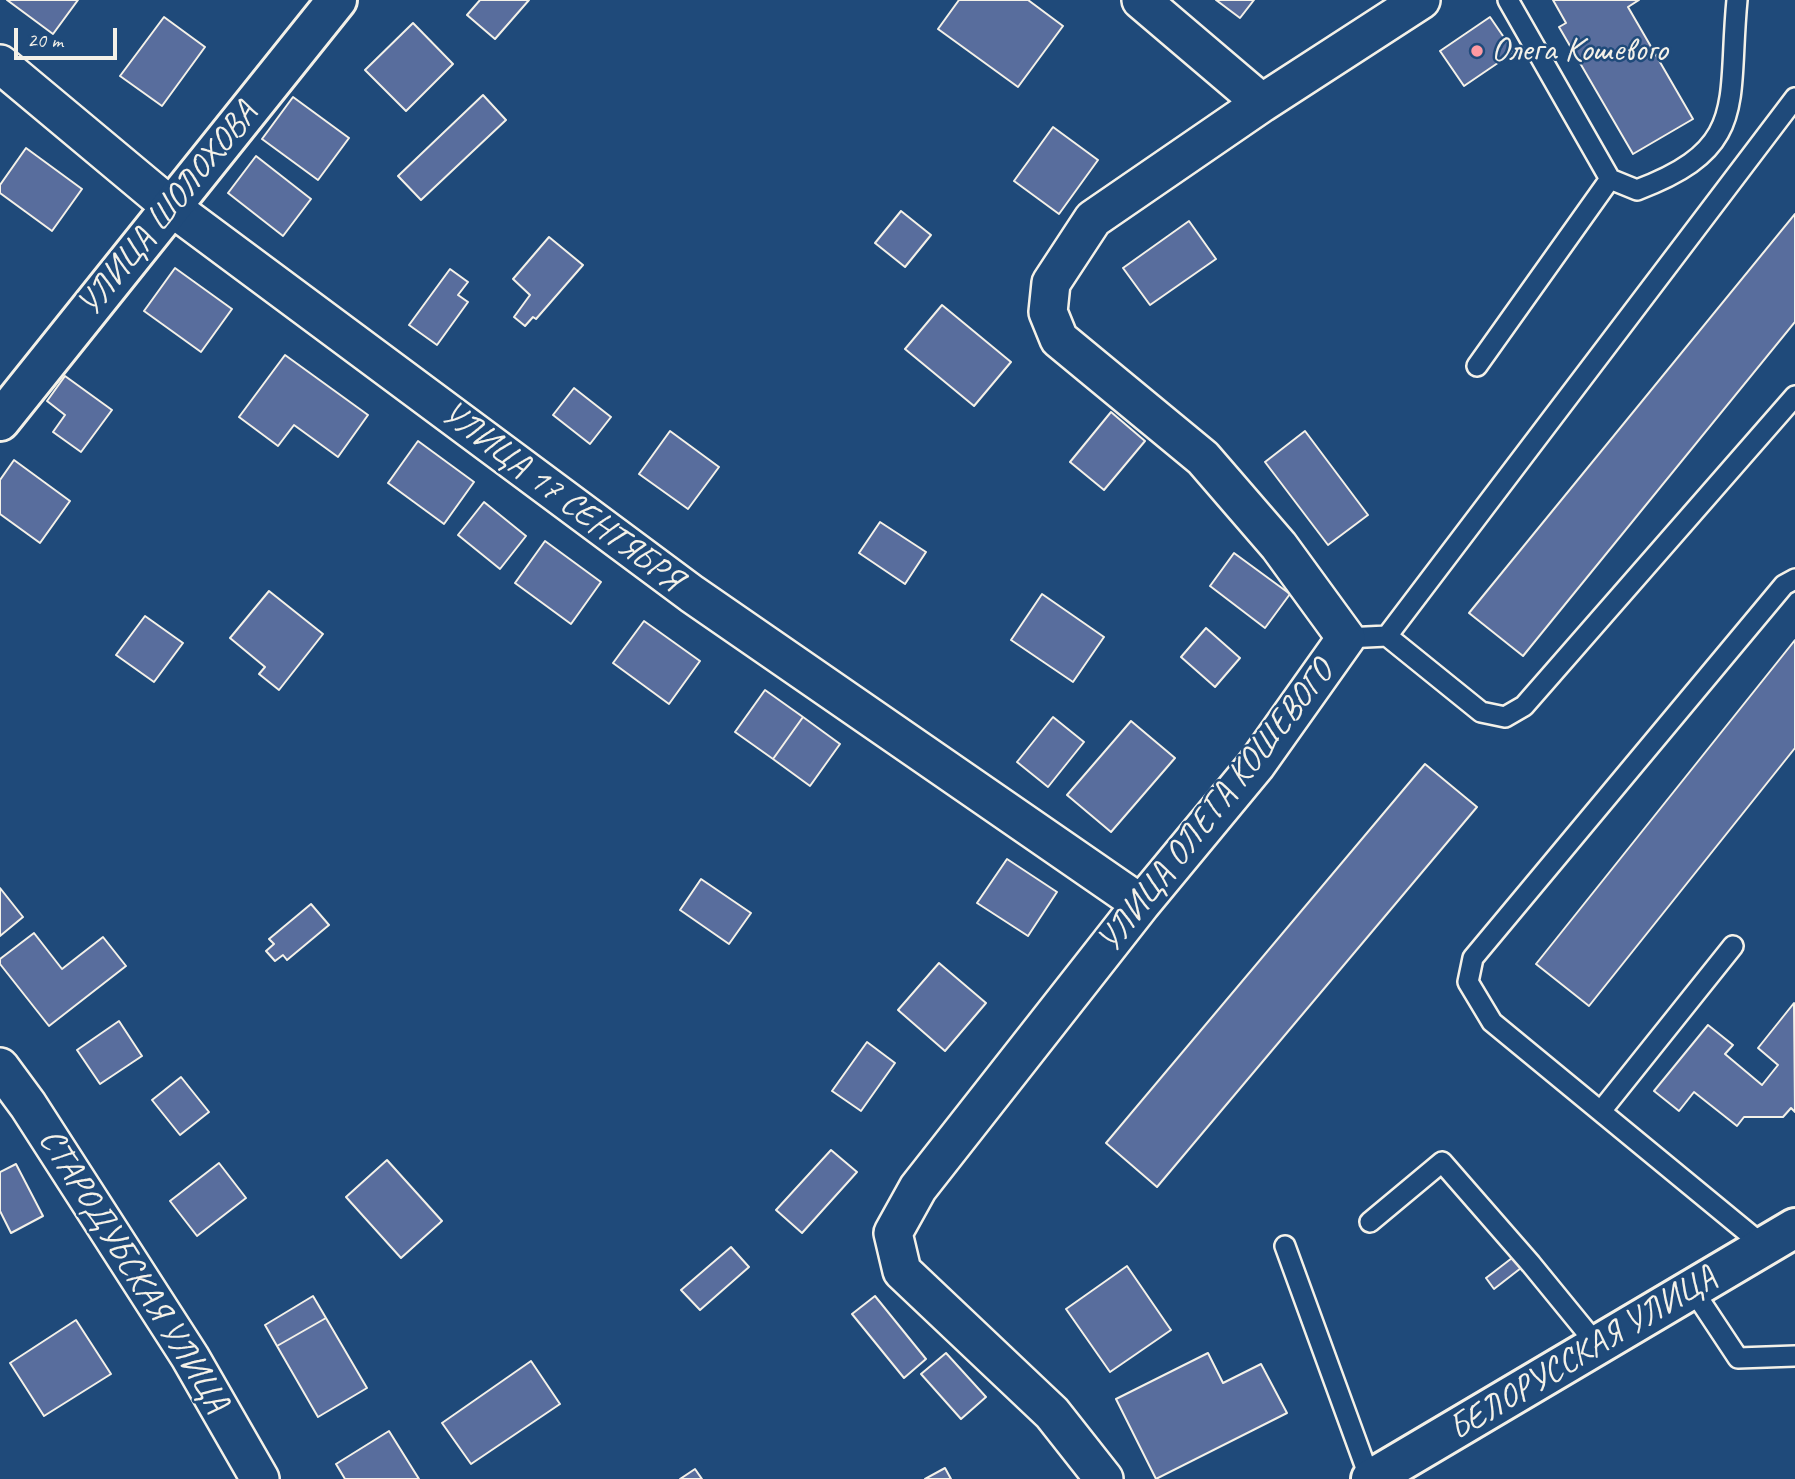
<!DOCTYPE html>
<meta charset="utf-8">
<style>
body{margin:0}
#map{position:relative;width:1795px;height:1479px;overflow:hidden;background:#1f4a7a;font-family:Caveat,sans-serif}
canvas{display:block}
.scale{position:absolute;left:14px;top:28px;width:103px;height:32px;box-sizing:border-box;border:4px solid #f4f1e8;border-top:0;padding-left:9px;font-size:21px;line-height:24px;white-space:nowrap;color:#f4f1e8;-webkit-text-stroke:5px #1f4a7a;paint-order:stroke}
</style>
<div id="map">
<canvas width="1795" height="1479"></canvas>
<div class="scale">20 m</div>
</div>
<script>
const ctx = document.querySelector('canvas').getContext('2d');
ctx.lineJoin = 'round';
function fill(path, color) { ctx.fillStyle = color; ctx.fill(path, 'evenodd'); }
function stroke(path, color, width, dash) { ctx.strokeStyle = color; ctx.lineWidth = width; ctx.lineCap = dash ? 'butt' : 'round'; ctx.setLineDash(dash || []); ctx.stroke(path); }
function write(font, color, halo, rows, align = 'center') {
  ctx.font = font + ' Caveat,sans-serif'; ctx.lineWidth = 5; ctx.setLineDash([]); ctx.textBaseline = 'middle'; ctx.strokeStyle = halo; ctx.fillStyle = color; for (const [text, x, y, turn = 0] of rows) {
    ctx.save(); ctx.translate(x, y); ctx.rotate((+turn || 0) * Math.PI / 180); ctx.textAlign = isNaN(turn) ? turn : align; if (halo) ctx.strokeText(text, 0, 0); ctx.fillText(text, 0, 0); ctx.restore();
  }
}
const building = new Path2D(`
 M7 0H78L53 34Z
 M480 0H529L495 39 467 15Z
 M959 0H1028L1063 26 1018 87 938 29Z
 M1216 0H1254L1240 18Z
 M1553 0H1639L1628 7 1693 119 1633 154 1559 27 1566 23Z
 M164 17 205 47 162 106 120 76Z
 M1490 17 1514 52 1464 86 1440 51Z
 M413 23 453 64 406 111 365 70Z
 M483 95 506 120 421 200 398 176Z
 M293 97 349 138 318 180 262 139Z
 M1053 127 1098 160 1059 214 1014 181Z
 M26 148 82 189 52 231 0 193V185Z
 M256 156 311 199 283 236 228 193Z
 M901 211 931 235 905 267 875 243Z
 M1795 214V322L1523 656 1469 613Z
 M1189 221 1216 259 1150 305 1123 268Z
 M549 237 583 265 536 319 533 317 525 326 514 317 530 295 513 279Z
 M175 268 232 309 201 352 144 311Z
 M450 269 468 282 458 295 468 302 437 345 409 325Z
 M942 305 1011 362 974 406 905 349Z
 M285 355 368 415 338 457 294 425 278 446 239 417Z
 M65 376 112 410 81 452 53 432 65 415 47 401Z
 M574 388 611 417 590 444 553 415Z
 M1111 412 1145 441 1104 490 1070 462Z
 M670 431 719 467 688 509 639 474Z
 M1305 431 1368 515 1328 545 1265 462Z
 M418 441 474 482 444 524 388 483Z
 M14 460 70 501 40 543 0 514V480Z
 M484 502 526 536 500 569 458 535Z
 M880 522 926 552 905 584 859 553Z
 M545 541 601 582 571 624 515 583Z
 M1234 553 1290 594 1265 628 1210 586Z
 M269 591 323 634 279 690 259 674 265 667 230 638Z
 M1042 594 1104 637 1073 682 1011 640Z
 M145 616 183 643 154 682 116 655Z
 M644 621 700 661 669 704 613 663Z
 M1206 628 1240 658 1215 687 1181 657Z
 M1795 640V748L1589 1006 1536 964Z
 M765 690 803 717 773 759 735 732Z
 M803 717 840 744 810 786 773 759Z
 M1053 717 1084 742 1048 787 1017 762Z
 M1131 721 1175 758 1111 832 1067 795Z
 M1425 764 1477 807 1157 1187 1106 1143Z
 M1007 859 1057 892 1028 936 977 903Z
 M701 879 751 913 729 944 680 910Z
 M0 888 23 917 0 936Z
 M311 904 329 925 287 960 283 955 275 961 266 951 274 944 269 939Z
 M34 933 62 969 103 937 126 966 49 1026 0 964V959Z
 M939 963 986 1003 945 1051 898 1010Z
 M1794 1003 1795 1112 1791 1108 1783 1117H1744L1737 1126 1694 1092 1679 1111 1654 1091 1708 1025 1733 1045 1725 1054 1762 1085 1778 1065 1758 1048Z
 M119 1021 142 1056 100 1084 77 1050Z
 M867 1042 895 1063 861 1111 832 1091Z
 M181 1077 209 1112 180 1135 152 1100Z
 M831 1150 857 1172 802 1233 776 1210Z
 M387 1160 442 1221 401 1258 346 1197Z
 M219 1163 246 1198 197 1236 170 1201Z
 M16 1164 43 1216 11 1233 0 1211V1172Z
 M731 1247 749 1267 700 1310 681 1290Z
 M1512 1258 1521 1268 1494 1289 1486 1278Z
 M1127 1266 1171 1330 1110 1372 1066 1309Z
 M313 1296 326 1318 277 1346 265 1325Z
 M875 1296 926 1359 904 1378 852 1314Z
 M326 1318 367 1388 318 1417 277 1346Z
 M76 1320 111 1374 44 1416 10 1363Z
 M946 1353 986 1397 961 1419 921 1374Z
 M1208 1353 1223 1383 1261 1364 1287 1413 1156 1479 1116 1399Z
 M531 1361 560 1404 471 1464 442 1423Z
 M389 1431 419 1479H345L336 1464Z
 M945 1468 951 1479H925Z
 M695 1469 702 1479H680Z`);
fill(building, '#586d9d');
stroke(building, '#f4f1e8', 2);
const lane = new Path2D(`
 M1508 0 1610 179 1637 190C1749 148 1727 103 1737 0
 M1477 366 1610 179
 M1387 636 1481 712 1505 717 1524 706 1795 396
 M1346 638 1387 636 1795 98
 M1601 1111 1733 946
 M1370 1222 1442 1162 1531 1264 1598 1346
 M1285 1246 1370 1479
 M1764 1246 1492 1022 1468 982 1473 958 1784 585 1795 579
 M1693 1290 1738 1358 1795 1356`);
const street = new Path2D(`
 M1141 0 1262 103
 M0 64 170 206 692 594 1141 904
 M0 1067 28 1105 190 1357 260 1479
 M1104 1479 1052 1413 902 1271 893 1233 918 1188 1141 904 1256 765 1346 638 1279 546 1203 458 1059 339 1048 312 1051 283 1093 219 1262 103 1421 0`);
const secondary = new Path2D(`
 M0 421 337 0
 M1371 1479 1795 1228`);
stroke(lane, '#f4f1e8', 24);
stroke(street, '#f4f1e8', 42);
stroke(secondary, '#f4f1e8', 44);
stroke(lane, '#1f4a7a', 19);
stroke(street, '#1f4a7a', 37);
stroke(secondary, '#1f4a7a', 38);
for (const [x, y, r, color] of [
 [1477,51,7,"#ff9aa2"]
]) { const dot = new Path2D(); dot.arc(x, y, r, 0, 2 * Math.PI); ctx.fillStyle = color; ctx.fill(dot); stroke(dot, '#1f4a7a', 2.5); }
write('35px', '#f4f1e8', '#1f4a7a', [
 ["Олега Кошевого",1491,51]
], 'left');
write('35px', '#f4f1e8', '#1f4a7a', [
 ["УЛИЦА ШОЛОХОВА",168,210,-51],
 ["УЛИЦА 17 СЕНТЯБРЯ",561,497,37],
 ["УЛИЦА ОЛЕГА КОШЕВОГО",1216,807,-52],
 ["СТАРОДУБСКАЯ УЛИЦА",133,1271,58],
 ["БЕЛОРУССКАЯ УЛИЦА",1583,1354,-31]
]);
</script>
